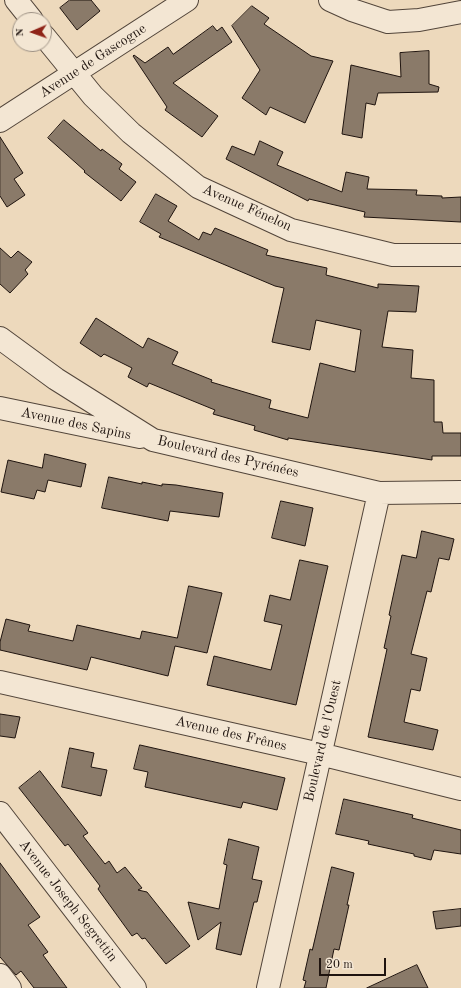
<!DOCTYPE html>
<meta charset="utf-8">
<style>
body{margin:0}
#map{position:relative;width:461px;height:988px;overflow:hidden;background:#edd9bc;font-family:"Old Standard TT",serif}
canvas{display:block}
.north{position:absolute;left:12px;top:12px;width:40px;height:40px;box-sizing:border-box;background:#f3e6d3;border:1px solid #9e9285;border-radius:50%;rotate:268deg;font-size:11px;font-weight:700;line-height:16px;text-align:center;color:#1f140f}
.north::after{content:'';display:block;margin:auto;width:14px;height:18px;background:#8f2418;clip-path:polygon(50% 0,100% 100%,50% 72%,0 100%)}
.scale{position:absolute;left:319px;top:958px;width:67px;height:18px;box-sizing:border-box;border:2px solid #1f140f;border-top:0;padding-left:5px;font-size:12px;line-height:14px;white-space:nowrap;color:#1f140f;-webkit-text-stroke:3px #f3e6d3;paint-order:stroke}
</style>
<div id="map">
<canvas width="461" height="988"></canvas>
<div class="north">N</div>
<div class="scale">20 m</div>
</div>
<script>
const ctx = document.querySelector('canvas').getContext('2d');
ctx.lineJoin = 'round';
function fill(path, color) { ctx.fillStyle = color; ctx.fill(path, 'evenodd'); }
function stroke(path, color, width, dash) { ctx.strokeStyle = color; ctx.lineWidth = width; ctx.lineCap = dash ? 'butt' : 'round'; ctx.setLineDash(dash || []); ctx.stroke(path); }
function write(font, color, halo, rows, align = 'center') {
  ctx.font = font + ' "Old Standard TT",serif'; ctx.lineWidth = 4; ctx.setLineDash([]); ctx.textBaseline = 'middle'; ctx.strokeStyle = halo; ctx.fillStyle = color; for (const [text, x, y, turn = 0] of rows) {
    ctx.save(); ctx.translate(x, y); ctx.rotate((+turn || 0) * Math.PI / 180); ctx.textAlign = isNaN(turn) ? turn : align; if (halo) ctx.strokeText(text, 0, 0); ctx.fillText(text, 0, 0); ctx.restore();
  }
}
const building = new Path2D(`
 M70 0H91L100 11 77 30 60 8Z
 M252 6 269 18 264 24 311 56 333 61 305 123 270 107 266 115 242 98 260 70 232 26Z
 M213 26 217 31 222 27 232 42 173 83 218 116 202 137 165 110 167 107 133 56 134 55 145 63 168 47 173 54Z
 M429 51V84L439 87 438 92 378 93 375 105 366 103 362 138 342 134 351 65 401 77 400 53Z
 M64 120 101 151 102 149 122 164 119 169 136 182 121 201 84 172 85 171 48 138Z
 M0 137 23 173 14 179 25 195 7 207 0 196Z
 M260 141 283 152 277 165 342 192 346 172 369 177 367 189 417 190 416 195 442 196V198L461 197V222L364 217 365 212 309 199 308 201 226 159 232 146 254 155Z
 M156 194 177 206 168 221 199 240 203 232 211 235 215 228 268 250 266 255 327 268 326 275 378 288V284L419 286 416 312 388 311 382 347 413 350 411 378 434 380V422H442L443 433H461V456H432V460L288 438V440L254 430 255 426 213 414 215 410 149 383 147 387 128 377 132 368 104 354 101 357 80 343 96 318 143 348 148 338 178 352 172 364 212 380 211 382 271 400 269 408 308 418 320 363 355 372 361 330 316 320 310 350 272 342 284 288 275 286 159 237 161 234 140 222Z
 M0 248 11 258 18 251 32 262 25 270 28 274 10 293 0 284Z
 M45 454 86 464 81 487 48 480 45 492 37 490 34 499 1 492 8 460 42 468Z
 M109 477 142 484V482L162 486V484L176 485 223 493 219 517 170 511 168 521 102 508Z
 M281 501 313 508 305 546 272 538Z
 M422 531 454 539 449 560 439 558 431 592 427 591 411 654 427 658 420 691 411 689 404 722 438 730 433 750 368 737 387 649 384 648 391 616 389 615 402 555 416 558Z
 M300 560 328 566 296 705 207 685 214 656 271 670 282 625 264 621 270 595 290 600Z
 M189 586 222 593 207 653 175 646 168 676 91 657 87 670 0 650V642L6 619 30 625 28 631 73 641 77 625 140 639 142 631 177 638Z
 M0 714 20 717 15 738 0 736Z
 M140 745 285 778 277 810 243 802 241 808 145 787 148 772 134 769Z
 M70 748 94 753 91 767 107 770 101 796 62 787Z
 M40 771 88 833 83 836 105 864 109 861 117 873 125 867 142 888 138 890 147 892 190 946 166 964 145 938 142 939 137 933 132 936 98 889 100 886 68 844 65 846 19 788Z
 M344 799 413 815 412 818 461 830V854L434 850 431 860 414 856V854L368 844 369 841 336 834Z
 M229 839 259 847 252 879 262 881 257 902H254L241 955 216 949 221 922 198 940 188 902 219 909 227 865 224 864Z
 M0 863 40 917 28 925 48 952 43 955 67 988H34L21 971 16 975 0 957Z
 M332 867 354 873 347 905H349L339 950 334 949 326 988H304L306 981 303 980 310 949 312 950Z
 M461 909V926L436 929 433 912Z
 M417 965 428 988H367Z`);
fill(building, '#8a7a69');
stroke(building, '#1f140f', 1);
const minor = new Path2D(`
 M16 0 32 20
 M330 0 352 10 388 22 419 20 461 12
 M44 36 93 96 131 133 198 187 291 230 393 255H461
 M0 121 187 0
 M0 338 56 379 153 440 379 493 461 492
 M0 408 140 437
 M0 682 320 754 461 789
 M0 813 135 988
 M0 975 10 988
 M268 988 379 493`);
stroke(minor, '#52453a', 24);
stroke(minor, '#f3e6d3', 22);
write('14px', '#1f140f', '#f3e6d3', [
 ["Avenue de Gascogne",93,61,-33],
 ["Avenue Fénelon",247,208,24],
 ["Avenue des Sapins",76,424,12],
 ["Boulevard des Pyrénées",228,457,13],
 ["Avenue des Frênes",231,734,13],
 ["Boulevard de l'Ouest",323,741,-77],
 ["Avenue Joseph Segrettin",68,901,52]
]);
</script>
